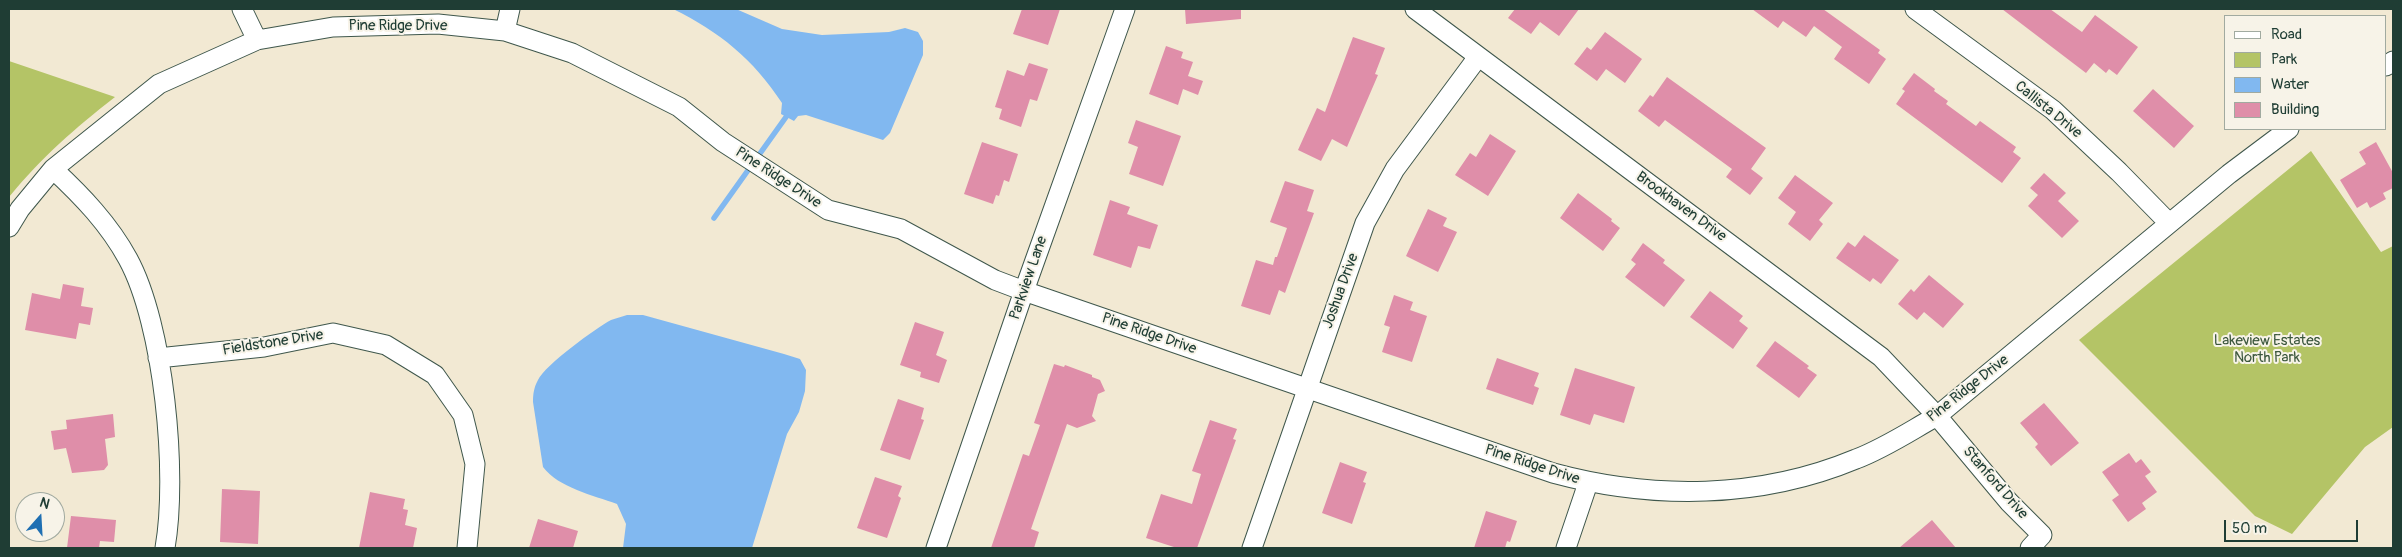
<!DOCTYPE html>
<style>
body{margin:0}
#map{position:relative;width:2402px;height:557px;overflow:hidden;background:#f2e9d3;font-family:Pangolin,sans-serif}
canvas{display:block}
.frame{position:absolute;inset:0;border:10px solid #1f3d34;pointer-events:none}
.legend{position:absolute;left:2224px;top:15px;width:162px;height:115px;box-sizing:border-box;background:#f7f3e8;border:1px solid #a1aaa0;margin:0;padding:6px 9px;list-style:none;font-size:15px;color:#1f3d34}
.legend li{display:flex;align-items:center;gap:10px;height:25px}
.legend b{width:25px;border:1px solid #a1aaa0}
.north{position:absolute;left:15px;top:492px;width:50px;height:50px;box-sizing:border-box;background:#f7f3e8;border:1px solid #a1aaa0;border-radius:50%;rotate:19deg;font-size:14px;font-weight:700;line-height:20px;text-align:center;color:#1f3d34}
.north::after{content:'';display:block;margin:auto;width:18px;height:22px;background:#1f6fb2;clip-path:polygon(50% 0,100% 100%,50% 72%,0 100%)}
.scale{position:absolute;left:2224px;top:520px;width:134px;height:22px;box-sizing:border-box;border:2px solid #1f3d34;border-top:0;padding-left:6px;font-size:15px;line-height:18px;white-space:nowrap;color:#1f3d34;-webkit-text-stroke:4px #f7f3e8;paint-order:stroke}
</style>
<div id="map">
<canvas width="2402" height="557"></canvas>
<div class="frame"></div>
<ul class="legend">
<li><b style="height:6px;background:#fff"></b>Road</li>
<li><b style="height:14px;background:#b4c466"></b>Park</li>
<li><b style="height:14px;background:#81b8f0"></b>Water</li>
<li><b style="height:14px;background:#df8ea9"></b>Building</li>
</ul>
<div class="north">N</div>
<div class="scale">50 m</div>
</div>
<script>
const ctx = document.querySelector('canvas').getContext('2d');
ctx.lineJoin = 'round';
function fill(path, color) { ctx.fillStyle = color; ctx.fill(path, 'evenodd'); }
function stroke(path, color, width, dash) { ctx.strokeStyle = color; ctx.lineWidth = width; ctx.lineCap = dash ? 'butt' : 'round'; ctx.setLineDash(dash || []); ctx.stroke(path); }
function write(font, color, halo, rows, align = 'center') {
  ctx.font = font + ' Pangolin,sans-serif'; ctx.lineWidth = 4; ctx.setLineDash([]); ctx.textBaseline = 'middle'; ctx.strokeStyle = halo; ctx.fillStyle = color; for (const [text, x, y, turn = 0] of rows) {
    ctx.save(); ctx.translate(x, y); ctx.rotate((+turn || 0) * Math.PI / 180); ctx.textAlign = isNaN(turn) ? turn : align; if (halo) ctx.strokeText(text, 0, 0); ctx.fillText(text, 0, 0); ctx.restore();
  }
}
fill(new Path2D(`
 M9 61 115 97C74 129 42 157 9 197Z
 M2311 151 2381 252 2393 246V427L2365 447 2292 534 2255 516 2079 340Z`), '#b4c466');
fill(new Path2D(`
 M673 9H736L782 29 822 35 889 32 905 28 918 32 923 41V55L890 133 883 140 806 115 798 116 794 121 781 114 782 103C753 59 720 32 673 9Z
 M627 315H643L784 354 800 359 806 370 805 391 799 412 787 434 752 548H623L626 524 617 504C593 495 559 488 543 467L533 402C533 394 534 387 538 380 545 365 596 328 611 320 616 318 622 317 627 315Z`), '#81b8f0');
stroke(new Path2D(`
 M714 218 786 117`), '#81b8f0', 5.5);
fill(new Path2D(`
 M1022 9H1060L1048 45 1013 34Z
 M1185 9H1241V19L1186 24Z
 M1515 9H1579L1559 36 1540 22 1531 34 1508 18Z
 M1752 9H1823L1880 50 1878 53 1886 59 1869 84 1834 59 1842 47 1814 26 1806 37 1783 21 1778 28Z
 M2002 9H2050L2082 32 2095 15 2138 47 2117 75 2109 69 2106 73 2094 63 2086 73Z
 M1605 32 1642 59 1625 83 1606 69 1597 81 1574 64 1587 47 1591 50Z
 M1353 37 1385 48 1375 74 1378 75 1347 147 1332 139 1321 161 1298 150 1317 108 1325 112Z
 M1166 46 1183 52 1181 58 1193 62 1188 76 1203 81 1198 95 1183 89 1178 105 1149 94Z
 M1029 63 1048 69 1037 101 1030 99 1021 127 999 119 1002 109 995 107 1007 70 1024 76Z
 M1914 73 1935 89 1934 91 1948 101 1946 104 1976 126 1980 121 2016 147 2013 152 2021 158 2002 183 1896 104 1905 91 1902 89Z
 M1667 77 1766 148 1751 169 1763 178 1750 195 1726 177 1732 169 1665 120 1659 127 1638 111 1650 95 1653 97Z
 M2153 89 2194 126 2174 148 2133 111Z
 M1136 120 1181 136 1163 186 1129 174 1138 147 1128 143Z
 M1490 134 1516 151 1488 196 1455 175 1470 153 1476 157Z
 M982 142 1018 154 1009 182 1004 180 999 196 996 195 993 204 964 194Z
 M2376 142 2393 173V188L2383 193 2386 199 2370 208 2367 202 2357 208 2340 180 2366 164 2359 152Z
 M2044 173 2066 193 2058 201 2079 221 2062 238 2028 206 2038 195 2030 188Z
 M1795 175 1833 203 1819 220 1823 224 1810 241 1788 224 1796 212 1778 198Z
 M1285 181 1314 190 1307 211 1314 213 1285 293 1279 290 1270 315 1241 306 1256 260 1273 265 1275 257H1277L1287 228 1270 222Z
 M1578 193 1612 219 1611 221 1620 228 1603 251 1560 218Z
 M1110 200 1130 207 1127 214 1158 225 1150 249 1138 246 1131 268 1093 255Z
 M1428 209 1447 218 1443 226 1457 232 1438 272 1406 256Z
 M1864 235 1899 260 1881 284 1873 278 1870 282 1836 258 1848 242 1855 247Z
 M1643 243 1665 260 1663 263 1685 280 1664 307 1625 277 1636 264 1631 260Z
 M1929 275 1964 304 1943 328 1924 312 1917 320 1898 304 1911 289 1914 292Z
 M63 284 84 288 81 306 93 308 90 325 79 323 76 339 25 330 32 293 60 299Z
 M1710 291 1743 316 1739 321 1748 328 1733 349 1690 317Z
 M1394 295 1413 302 1410 310 1427 316 1412 362 1382 352 1390 327 1384 325Z
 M915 322 944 332 936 355 947 360 939 383 920 377 921 372 900 365Z
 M1775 341 1809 366 1807 368 1817 375 1799 398 1756 366Z
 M1497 358 1539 373 1534 386 1539 388 1533 405 1486 389Z
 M1054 364 1064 367 1065 365 1092 375V377L1100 380 1105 391 1098 394 1092 416 1096 421 1077 428 1067 424 1031 529 1039 532 1034 548H991L1023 454 1029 456 1040 425 1034 423Z
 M1575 368 1635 387 1624 423 1594 414 1590 425 1560 415Z
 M898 399 924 408 921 419 924 420 910 460 880 450Z
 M2044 403 2079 443 2051 466 2035 447 2038 444 2020 423Z
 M113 414 115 437 105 439 108 465 104 470 72 473 66 448 54 450 51 431 67 429 66 420Z
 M1210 420 1237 429 1233 439 1236 440 1197 548H1177L1146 538 1161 494 1192 504 1201 474 1192 471Z
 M2129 453 2136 463 2141 459 2151 472 2145 476 2157 492 2142 503 2146 509 2128 522 2112 500 2119 495 2102 472Z
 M1340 462 1367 472 1363 482 1366 483 1352 524 1322 513Z
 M875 477 902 486 898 496 901 498 887 538 857 528Z
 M222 489 260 491 258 544 220 542Z
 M370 492 405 499 403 509 408 510 405 525 417 528 413 548H359Z
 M1486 511 1517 521 1510 542 1507 541 1505 548H1474Z
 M71 516 116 520 114 542 100 541 99 548H67Z
 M538 519 578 531 573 548H529Z
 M1932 520 1956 548H1899Z`), '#df8ea9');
const street = new Path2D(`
 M242 9 257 40
 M1415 9 1881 357 1937 416 2009 502 2042 535 2030 548
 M1915 9 2053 110 2119 172 2169 223
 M505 31 510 9
 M2386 66 2393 61
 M53 169C82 196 109 224 128 259 164 325 178 474 165 548
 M9 227 20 209 53 169 159 84 257 40 333 27 438 24 505 31 572 53 679 107 723 142 828 210 901 229 995 280 1024 291 1553 473C1653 500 1760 499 1856 459 1885 448 1910 431 1937 416L2229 174 2289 129
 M158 358 264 347 333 333 386 345 435 375 463 415 475 464 467 548
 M936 548 1024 291 1125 9
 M1252 548 1365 223 1395 169 1478 57
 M1566 548 1588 483`);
stroke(street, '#3f574c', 21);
stroke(street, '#fff', 19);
write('15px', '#1f3d34', '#f7f3e8', [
 ["Pine Ridge Drive",398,26],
 ["Callista Drive",2048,110,39],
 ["Pine Ridge Drive",778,178,33],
 ["Brookhaven Drive",1681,207,36],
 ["Parkview Lane",1029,278,-71],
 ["Joshua Drive",1341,291,-70],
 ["Pine Ridge Drive",1149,334,19],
 ["Fieldstone Drive",273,343,-9],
 ["Pine Ridge Drive",1968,389,-38],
 ["Pine Ridge Drive",1532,465,18],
 ["Stanford Drive",1995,483,49]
]);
write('15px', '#3d583e', '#f7f3e8', [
 ["Lakeview Estates",2267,341],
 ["North Park",2267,358]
]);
</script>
